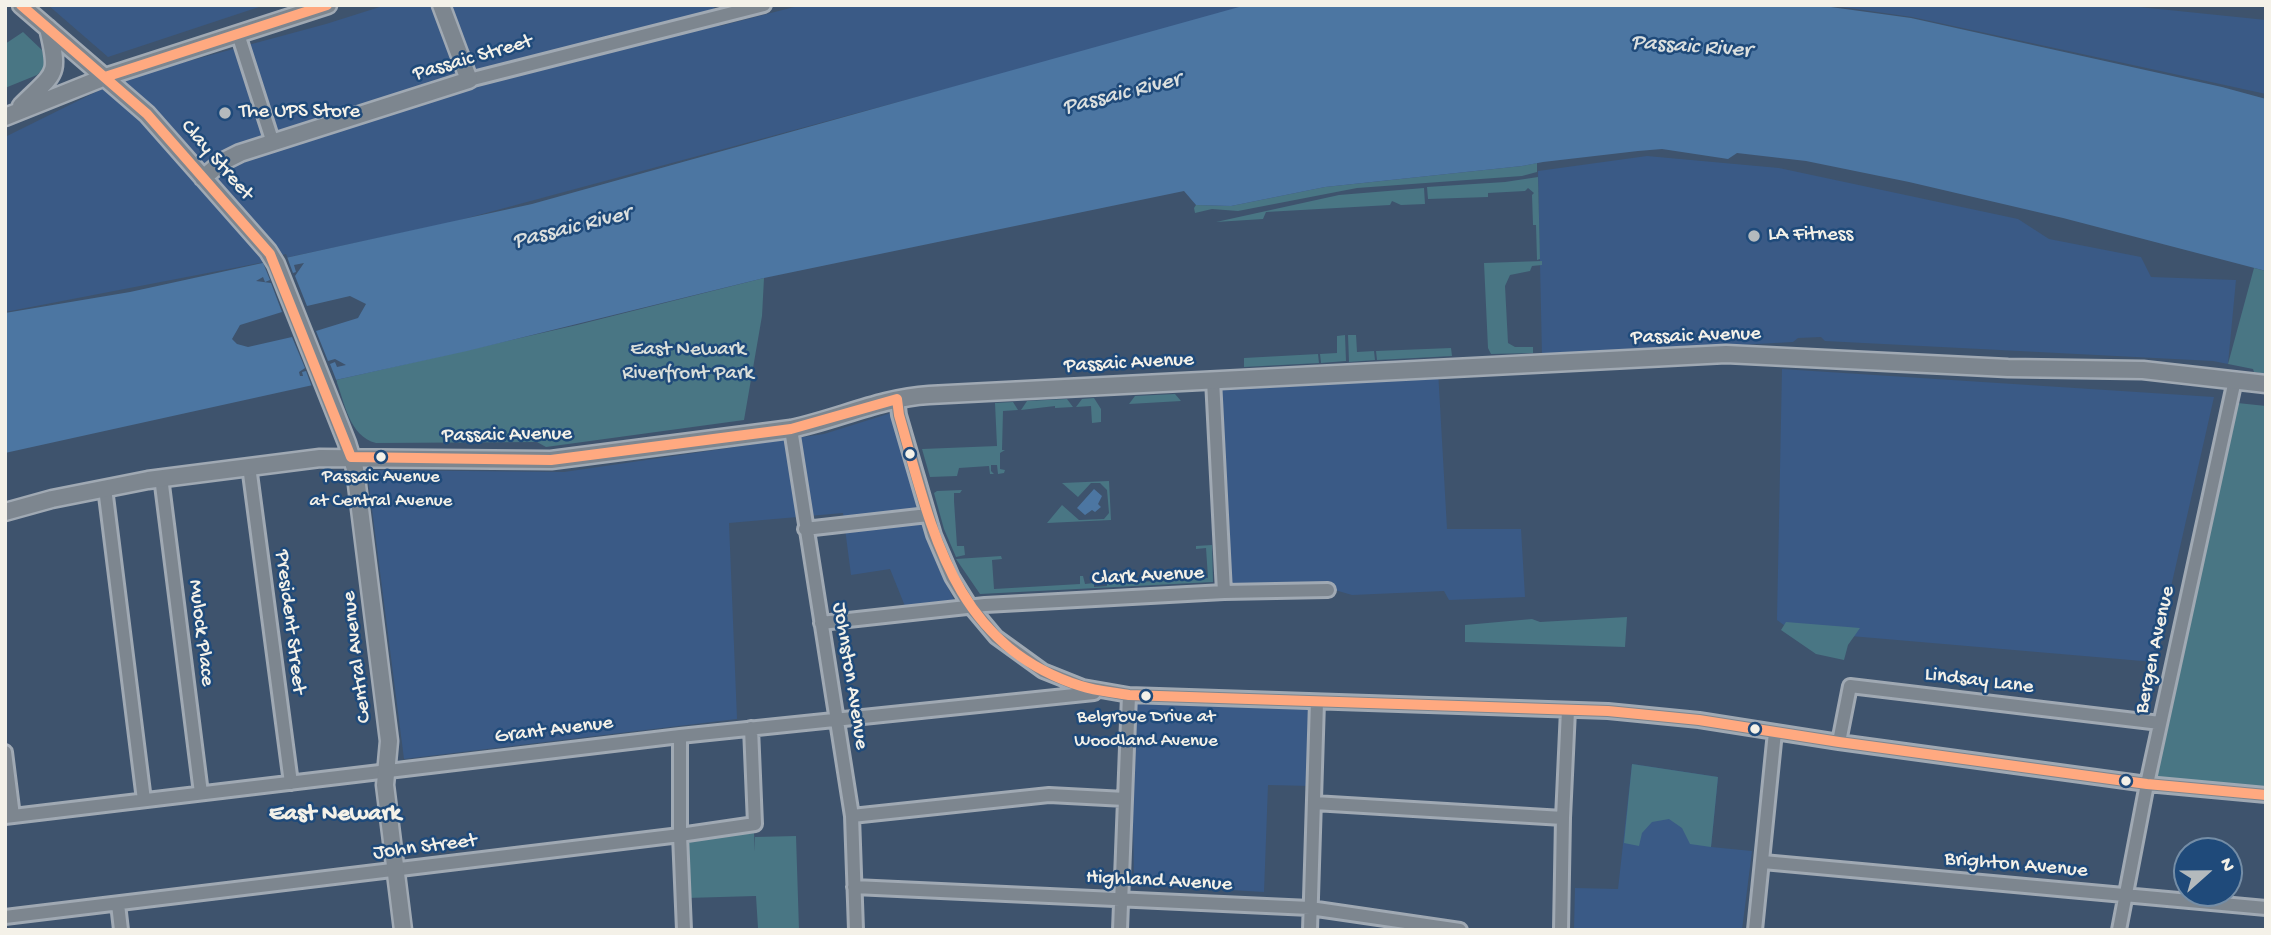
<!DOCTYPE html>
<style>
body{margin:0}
#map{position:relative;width:2271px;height:935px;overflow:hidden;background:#3e536d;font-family:"Gochi Hand",sans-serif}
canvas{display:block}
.frame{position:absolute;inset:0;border:7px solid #f4f1e8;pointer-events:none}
.north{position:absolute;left:2173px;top:837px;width:70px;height:70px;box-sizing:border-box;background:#1f4a7a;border:2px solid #748da6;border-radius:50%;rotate:69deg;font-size:19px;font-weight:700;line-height:28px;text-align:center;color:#f4f1e8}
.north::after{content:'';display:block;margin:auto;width:24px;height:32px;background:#b4babd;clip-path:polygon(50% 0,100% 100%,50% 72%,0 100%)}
</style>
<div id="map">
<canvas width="2271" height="935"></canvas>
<div class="frame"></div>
<div class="north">N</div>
</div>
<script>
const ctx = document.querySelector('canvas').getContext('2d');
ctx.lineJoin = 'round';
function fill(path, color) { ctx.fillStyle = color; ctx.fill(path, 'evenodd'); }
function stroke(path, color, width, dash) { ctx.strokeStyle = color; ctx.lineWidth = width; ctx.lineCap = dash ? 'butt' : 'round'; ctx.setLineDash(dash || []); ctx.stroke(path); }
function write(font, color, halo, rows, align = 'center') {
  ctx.font = font + ' "Gochi Hand",sans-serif'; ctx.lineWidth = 5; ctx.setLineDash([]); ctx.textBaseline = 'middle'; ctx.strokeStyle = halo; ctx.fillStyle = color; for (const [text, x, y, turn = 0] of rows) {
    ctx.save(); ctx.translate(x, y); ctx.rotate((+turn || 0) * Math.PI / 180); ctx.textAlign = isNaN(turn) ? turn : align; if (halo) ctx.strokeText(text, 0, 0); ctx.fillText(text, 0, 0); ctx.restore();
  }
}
fill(new Path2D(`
 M48 5H265L108 57Z
 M386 5H713L720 26 802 5H1258L449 223 275 260 5 312V137L122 79 326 24Z
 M1828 5H2120L2266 20V94L1912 17Z
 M1647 156 1779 168 2018 219 2049 239 2141 257 2151 277 2236 280 2228 364 2213 361 1825 341 1821 337 1798 338 1793 342 1542 356 1538 171Z
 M1782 369 2214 397 2154 662 1792 631 1777 620Z
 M1438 370 1447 529H1521L1525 597 1449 600 1444 591 1352 595 1328 588 1222 594 1211 382Z
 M891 413 918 510 938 567 956 604 909 616 890 569 851 575 843 513 729 523 737 719 404 759 367 470 564 472 824 434Z
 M1131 698 1315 702 1312 786 1268 785 1264 892 1134 884Z
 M1632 764 1718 777 1711 847 1752 851 1742 930H1574L1575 888 1618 889Z`), '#3a5a86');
fill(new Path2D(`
 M23 32 42 50 46 66 37 75 5 88V44Z
 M1537 163V172L1522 176 1357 188 1238 211 1212 209 1195 213 1194 208 1196 205 1231 206 1325 187 1522 166Z
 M1538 177 1540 259 1537 260 1536 225H1533L1532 195 1534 193 1528 188 1525 191 1488 193V197L1428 199 1427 187 1505 182Z
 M1424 188 1425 204 1401 205 1392 201 1390 205 1266 212 1263 219 1216 222 1339 195Z
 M1542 261V265L1532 266 1530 271 1510 275 1505 286 1508 343 1515 347H1533V353L1491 354 1488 348 1484 263Z
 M2254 268 2266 271V374L2254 372 2253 369 2228 364Z
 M764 278 762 316 744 420 546 447 537 442 376 443C349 436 345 403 336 380L577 325Z
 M1345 335 1346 361 1321 363 1320 354 1337 353V336Z
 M1348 335H1356L1357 352 1374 351 1375 360 1349 362Z
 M1451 348 1452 356 1377 360 1376 351Z
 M1318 354 1319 363 1244 367V358Z
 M1472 358 1468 360 1226 371 1227 370Z
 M1175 394 1181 401 1129 404 1135 396Z
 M1094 398 1101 409V422L1092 423 1091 406 1076 407 1082 399Z
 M1067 399 1073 407 1055 408V406L1021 410 1027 401Z
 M1013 402 1018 410 1003 411 1002 450H1005L1000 453V469L1005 470 1004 473 998 474 997 465H991V471L994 474H990L989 466 959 468 957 476 930 477 922 449 997 446 995 403Z
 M2228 402 2266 406V796L2143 785Z
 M1109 481 1111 520 1047 523 1062 505 1079 520 1104 519 1109 513 1107 490 1100 483H1091L1078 497 1062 483Z
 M962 490 960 493H954V501L957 546H964L965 555 956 557 944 529 934 493 937 491Z
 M1212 545 1213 582 980 594 956 559 1001 556 1002 559 992 560 994 589 1080 584V576H1083L1085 584 1094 583V587L1107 586V582H1115V576L1119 574 1120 583 1208 578 1206 548 1196 549V546Z
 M1627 617 1625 647 1465 642V625L1532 619 1540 622Z
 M1786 622 1860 628 1848 645 1844 660 1816 654 1781 630Z
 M1632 764 1718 777 1711 847 1690 844 1682 828 1669 819 1652 822 1642 833 1639 846 1624 843Z
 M754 833 755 852V837L796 836 799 930H742L758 928 756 896 686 898V838Z`), '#497684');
fill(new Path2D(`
 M1254 5H1816L1911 18 2222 87 2266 99V271L2063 218 1909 182 1806 161 1737 153 1728 159 1662 149 1638 151 1543 162 1522 166 1325 187 1231 206 1196 205 1184 191 764 278 467 351 5 453V313L130 292 532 204 1239 7Z
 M1094 489 1102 496 1098 504 1101 507 1095 512 1092 510 1085 515 1077 508Z`), '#4c76a2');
fill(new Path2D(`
 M286 254 293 273 296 272 294 265 304 263 295 276 307 306 350 296 366 304 358 318 316 331 328 361 335 359 346 365 337 367 335 362 330 364 337 382 312 387 306 371 302 372 303 376H300L299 372 305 368 292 337 248 347 237 344 232 339 240 325 282 312 271 283 256 281 263 277 265 282 270 280 262 260Z`), '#3e536d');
const minor = new Path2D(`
 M238 34 273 143
 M469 80 764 5
 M1213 380 1224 592
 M897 399 899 415 934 535 952 577 970 606 996 637 1043 671 1083 687 1129 695 1608 711 1699 720 1839 742 2147 784 2266 795
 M791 429 852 816 856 930
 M249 466 291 783
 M161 477 201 793
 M105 488 144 800
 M805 529 928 515
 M821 623 985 605 1224 592 1328 590
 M680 736V835L684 930
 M1839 742 1850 686 2160 723
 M5 752 13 816
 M1314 803 1563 818
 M852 816 1049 795 1125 799
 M5 817 680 736 1094 693
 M1763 862 2266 908
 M854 887 1310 908 1460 930
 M118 904 121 930
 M5 917 680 835 755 824 751 728
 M1120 930 1129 695
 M1310 930 1317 702
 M1561 930 1563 818 1568 710
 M1755 930 1775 732
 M2119 930 2147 784 2235 380`);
const major = new Path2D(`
 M21 5 147 114 268 251 276 264 347 443 355 469 389 741 385 785 403 930
 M21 106C56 71 60 77 48 28
 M5 117 105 77 328 5
 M203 178 222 162 240 153 469 80 441 5
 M5 512 52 499 148 480 320 458 551 460 791 429C838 419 881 398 929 395L1726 354 2008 368 2143 370 2266 384`);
stroke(minor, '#a0a9b3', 18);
stroke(major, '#a0a9b3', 21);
stroke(minor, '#7d868f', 12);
stroke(major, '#7d868f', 16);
stroke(new Path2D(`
 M21 5 147 114 270 254 351 457 551 460 791 429 897 399 899 415C932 529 952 645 1081 686 1096 691 1113 692 1129 695L1608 711 1699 720 1839 742 2147 784 2266 795
 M105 77 327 5`), '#ffa980', 10);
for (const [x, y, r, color] of [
 [225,113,7,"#b4babd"],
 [1754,236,7,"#b4babd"],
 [910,454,6,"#f4f1e8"],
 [381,457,6,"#f4f1e8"],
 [1146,696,6,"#f4f1e8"],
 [1755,729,6,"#f4f1e8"],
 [2126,781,6,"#f4f1e8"]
]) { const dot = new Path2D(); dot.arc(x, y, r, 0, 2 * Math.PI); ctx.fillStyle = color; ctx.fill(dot); stroke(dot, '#1f4a7a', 2.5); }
write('19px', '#f4f1e8', '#1f4a7a', [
 ["Passaic Avenue",381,478],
 ["at Central Avenue",381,502],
 ["Belgrove Drive at",1146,718],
 ["Woodland Avenue",1146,742]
]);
write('21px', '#f4f1e8', '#1f4a7a', [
 ["Passaic Street",473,59,-16],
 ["Clay Street",216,161,49],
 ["Passaic Avenue",1696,337,-2],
 ["Passaic Avenue",1129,364,-3],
 ["Passaic Avenue",507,436,-1],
 ["Clark Avenue",1148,577,-3],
 ["President Street",289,622,83],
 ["Mulock Place",200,633,83],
 ["Bergen Avenue",2156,650,-78],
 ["Central Avenue",358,657,-97],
 ["Johnston Avenue",849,676,81],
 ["Lindsay Lane",1979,682,7],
 ["Grant Avenue",554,731,-7],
 ["John Street",425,848,-7],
 ["Brighton Avenue",2016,866,5],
 ["Highland Avenue",1159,882,3]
]);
write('21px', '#f4f1e8', '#1f4a7a', [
 ["The UPS Store",239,113],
 ["LA Fitness",1768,236]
], 'left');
write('21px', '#dbdfda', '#1f4a7a', [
 ["East Newark",688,351],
 ["Riverfront Park",688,375]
]);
write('italic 23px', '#dbdfde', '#1f4a7a', [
 ["Passaic River",1691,48,4],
 ["Passaic River",1122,95,-14],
 ["Passaic River",572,229,-14]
]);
write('bold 24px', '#f4f1e8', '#1f4a7a', [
 ["East Newark",335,815]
]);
</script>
